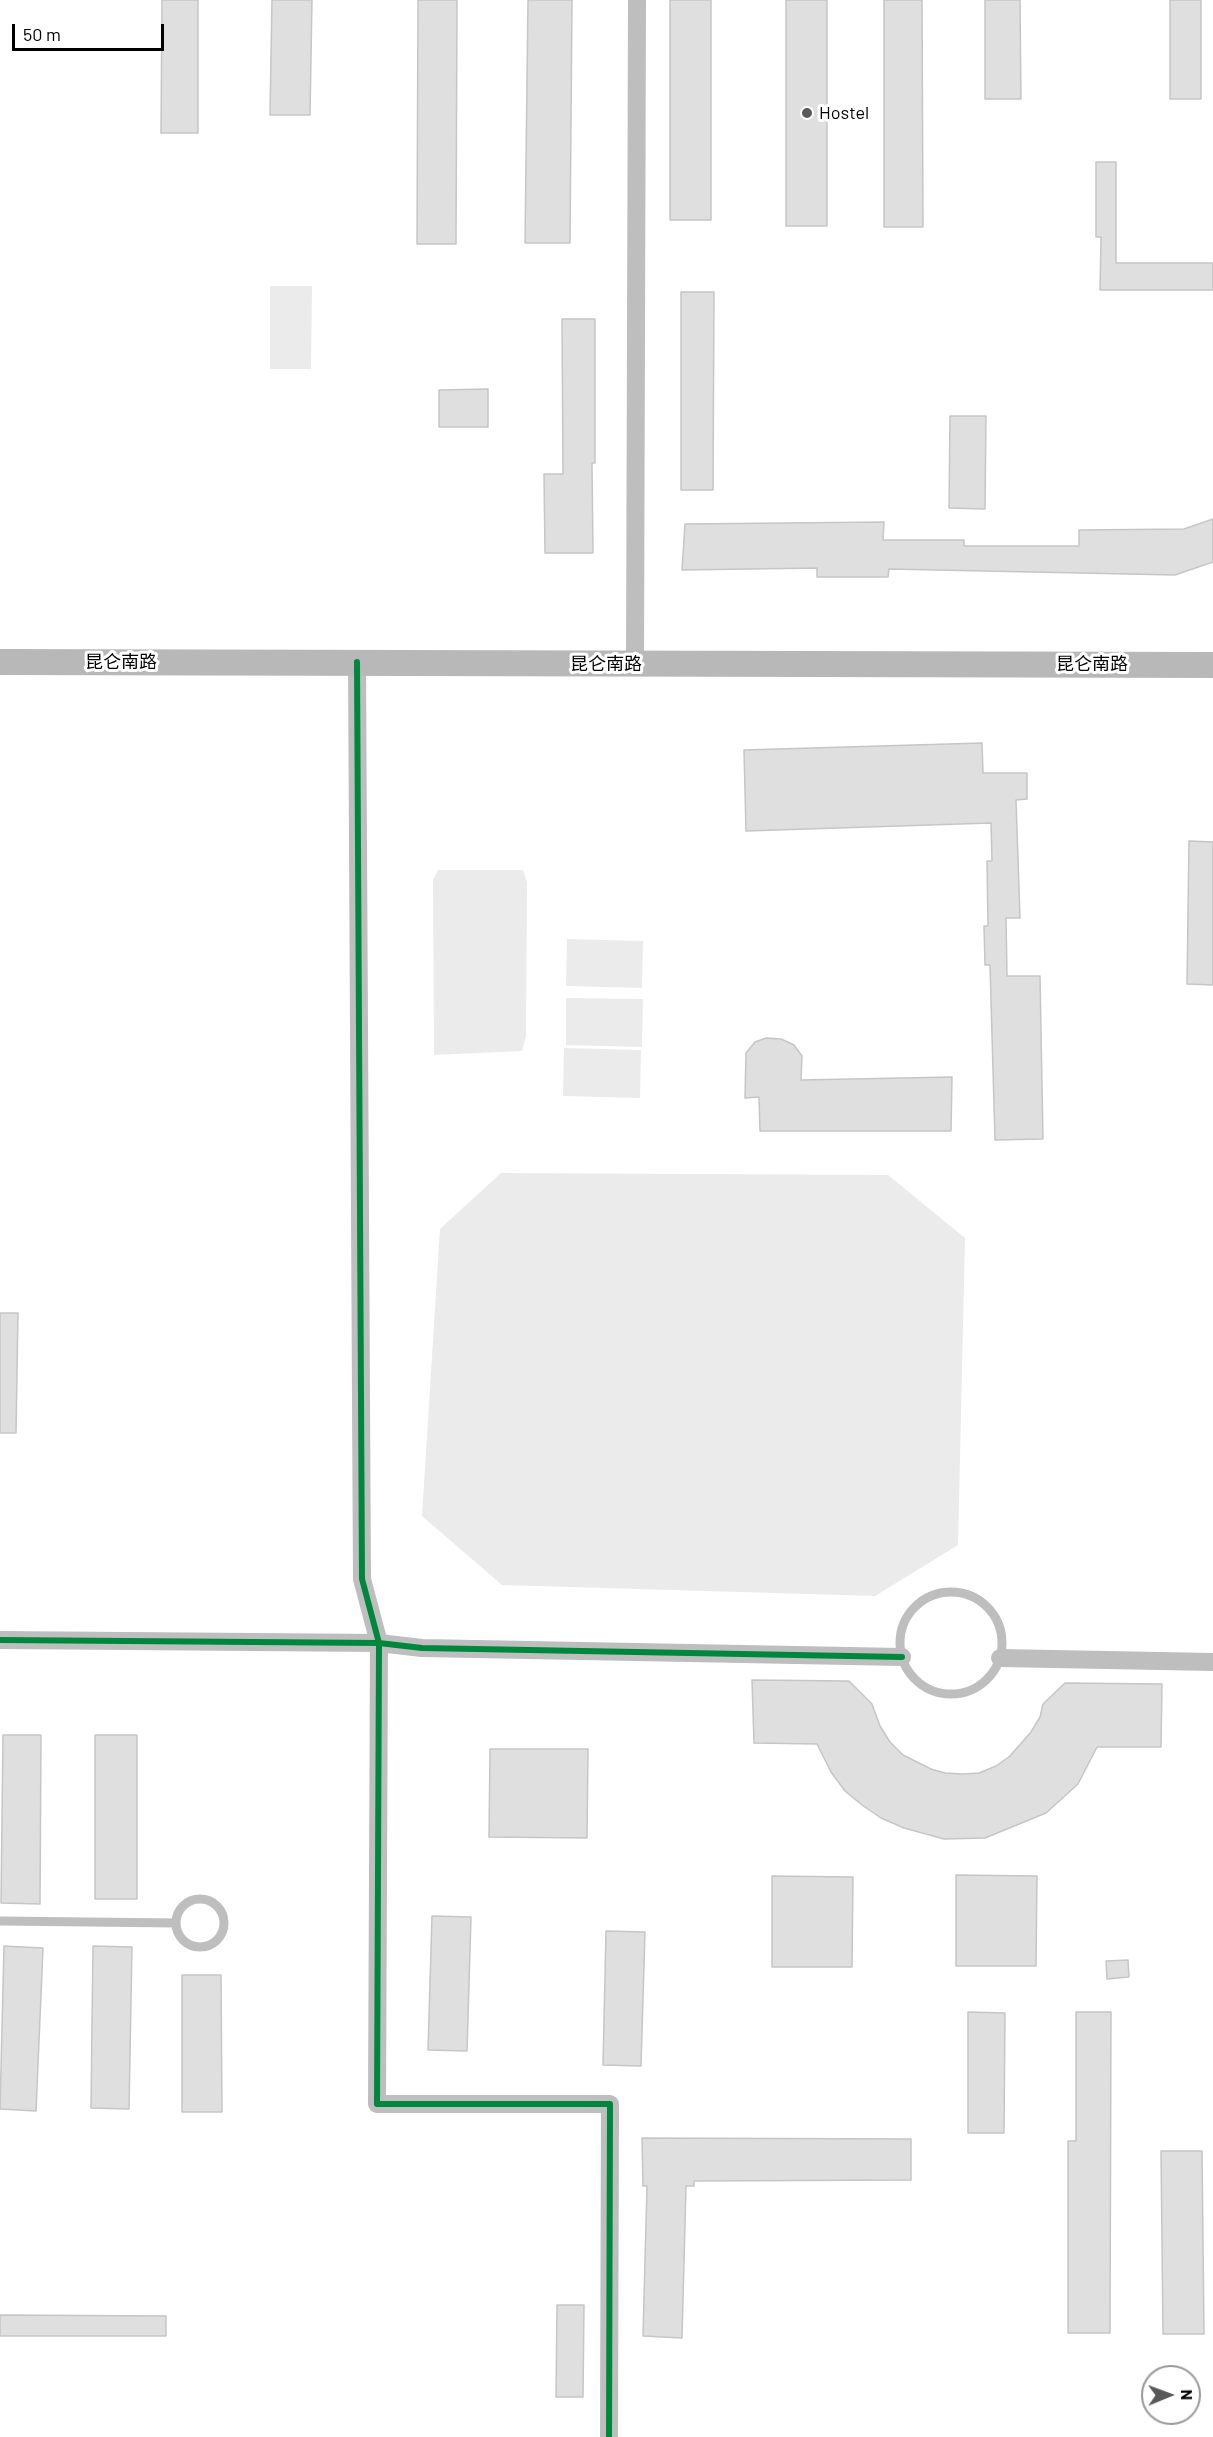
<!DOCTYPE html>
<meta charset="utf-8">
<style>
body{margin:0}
#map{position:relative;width:1213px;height:2437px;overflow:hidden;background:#fff;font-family:Barlow,sans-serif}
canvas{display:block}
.north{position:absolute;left:1141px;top:2365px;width:60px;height:60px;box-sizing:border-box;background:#fff;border:2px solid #999;border-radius:50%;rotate:89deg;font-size:16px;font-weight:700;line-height:24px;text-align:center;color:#000}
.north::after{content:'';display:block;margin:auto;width:21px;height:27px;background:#595959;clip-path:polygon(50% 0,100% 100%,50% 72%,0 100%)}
.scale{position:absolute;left:12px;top:24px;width:152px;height:27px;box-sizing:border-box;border:3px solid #000;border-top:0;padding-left:8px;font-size:18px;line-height:21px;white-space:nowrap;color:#000;-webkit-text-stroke:4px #fff;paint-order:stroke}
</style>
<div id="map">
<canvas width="1213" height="2437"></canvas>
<div class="north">N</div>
<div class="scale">50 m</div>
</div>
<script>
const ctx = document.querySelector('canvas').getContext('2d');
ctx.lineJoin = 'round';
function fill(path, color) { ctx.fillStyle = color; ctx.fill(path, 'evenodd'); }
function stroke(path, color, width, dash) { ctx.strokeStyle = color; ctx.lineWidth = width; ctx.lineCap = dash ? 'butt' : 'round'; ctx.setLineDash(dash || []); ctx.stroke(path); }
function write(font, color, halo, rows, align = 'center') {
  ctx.font = font + ' Barlow,"Noto Sans SC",sans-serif'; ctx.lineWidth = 6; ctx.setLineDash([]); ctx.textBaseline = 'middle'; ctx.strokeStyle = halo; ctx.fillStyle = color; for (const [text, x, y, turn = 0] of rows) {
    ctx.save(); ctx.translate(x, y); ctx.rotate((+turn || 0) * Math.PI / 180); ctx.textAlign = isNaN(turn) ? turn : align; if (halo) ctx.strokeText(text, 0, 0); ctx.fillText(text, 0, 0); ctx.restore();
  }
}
fill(new Path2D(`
 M270 286H312L311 369H270Z
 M438 870H523L527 883 526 1036 522 1051 434 1055 433 880Z
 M567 939 643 941 642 988 566 986Z
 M566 998 643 999 642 1047 566 1045Z
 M564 1048 641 1050 640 1098 563 1096Z
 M501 1173 888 1175 965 1238 958 1545 875 1596 502 1585 422 1516 440 1229Z`), '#ebebeb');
const building = new Path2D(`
 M162 0H198V133H161Z
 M272 0H312L310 115H270Z
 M418 0H457L456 244H417Z
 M528 0H572L570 243H525Z
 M670 0H711V220H670Z
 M786 0H827V226H786Z
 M884 0H922L923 227H884Z
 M985 0H1020L1021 99H985Z
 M1170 0H1201V99H1170Z
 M1096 162H1116V263H1213V290H1100L1101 237H1096Z
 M681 292H714L713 490H681Z
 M562 319H595V463H592L593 553H545L544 474H563Z
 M488 389V427H439V390Z
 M950 416H986L985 509 949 508Z
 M1213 519V562L1175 575 889 569 888 577H817V568L682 570 685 524 884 522 883 540H964V546H1079V530L1184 529Z
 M982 743 983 773H1027V799L1016 800 1020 918H1006L1007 976H1040L1043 1139 995 1140 990 965H985L984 926H988L987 861H992L991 823 746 831 744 750Z
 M1189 841 1213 842V985L1187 984Z
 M766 1038 781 1039 794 1045 802 1056 801 1080 952 1077 951 1131H760L759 1097 745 1098 746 1053 755 1042Z
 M0 1313H18L16 1433H0Z
 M752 1680 849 1681 872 1704 880 1726 890 1742 903 1755 931 1769 945 1773 963 1774 979 1773 996 1766 1010 1756 1031 1732 1040 1717 1043 1704 1065 1683 1162 1684 1161 1747H1097L1078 1784 1046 1813 985 1838 944 1839 904 1828 881 1818 862 1805 845 1791 831 1772 817 1744 754 1743Z
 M3 1735H41L40 1904 1 1903Z
 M95 1735H137V1899H95Z
 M490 1749H588L587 1838 489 1837Z
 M956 1875 1037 1876 1036 1966H956Z
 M772 1876 853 1877 852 1967H772Z
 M432 1916 471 1917 467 2051 428 2050Z
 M606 1931 645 1932 641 2066 603 2065Z
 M4 1946 43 1948 36 2111 0 2109Z
 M93 1946 132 1947 129 2109 91 2108Z
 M1128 1960 1129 1977 1107 1979 1106 1961Z
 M182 1975H221L222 2112H182Z
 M968 2012 1005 2013 1004 2133H968Z
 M1076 2012H1111L1110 2333H1068V2141H1076Z
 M642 2138 911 2139V2180L694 2181V2186H686L682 2338 643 2336 647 2186H643Z
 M1161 2151H1202L1204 2334H1163Z
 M557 2305H584L583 2397H556Z
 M0 2315 166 2316V2336H0Z`);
fill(building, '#dfdfdf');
stroke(building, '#c6c6c6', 1.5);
stroke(new Path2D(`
 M900 1643a51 51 0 1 1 102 0a51 51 0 1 1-102 0Z
 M176 1923a24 24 0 1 1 48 0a24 24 0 1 1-48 0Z
 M0 1921 176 1923`), '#bebebe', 9);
stroke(new Path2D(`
 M357 662 362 1579 379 1643 377 2104H610L609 2437
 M635 664 637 0
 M0 1640 379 1643 422 1648 902 1657
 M1000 1658 1213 1662`), '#bebebe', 18);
stroke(new Path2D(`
 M0 662 1213 665`), '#b8b8b8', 26);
stroke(new Path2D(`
 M357 662 362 1579 379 1643 377 2104H610L609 2437
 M0 1640 379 1643 422 1648 902 1657`), '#00873e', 6);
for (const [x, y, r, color] of [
 [807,113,6,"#595959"]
]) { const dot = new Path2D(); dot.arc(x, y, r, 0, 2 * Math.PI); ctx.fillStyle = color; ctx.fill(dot); stroke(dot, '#fff', 2); }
write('18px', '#000', '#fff', [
 ["Hostel",819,113]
], 'left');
write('18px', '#000', '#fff', [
 ["昆仑南路",121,662],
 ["昆仑南路",606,664],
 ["昆仑南路",1092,664]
]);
</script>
